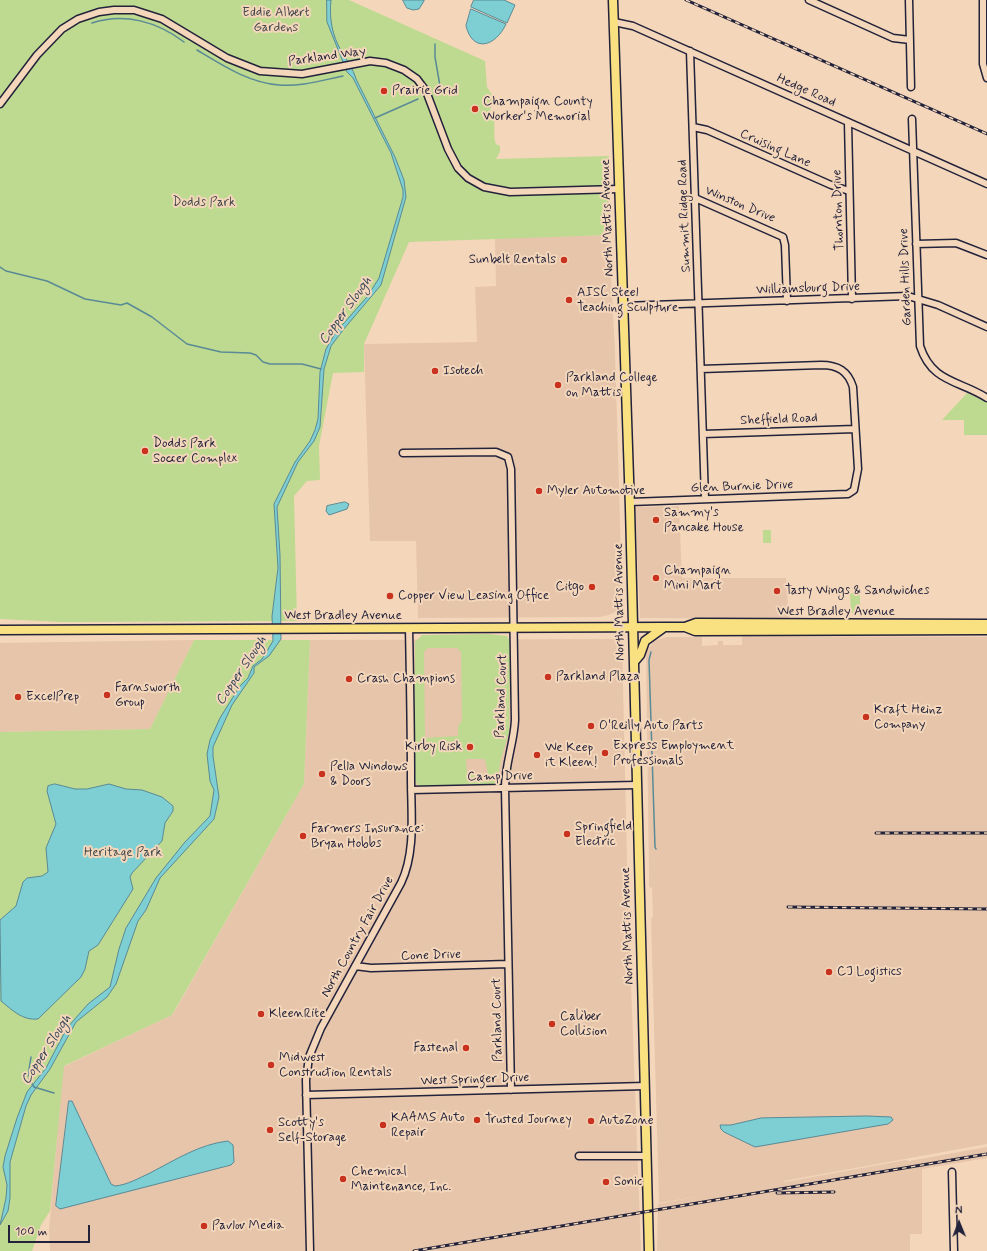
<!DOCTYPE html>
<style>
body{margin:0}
#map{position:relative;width:987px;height:1251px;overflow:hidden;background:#f4d7ba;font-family:Mynerve,sans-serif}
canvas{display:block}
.north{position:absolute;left:939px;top:1203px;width:40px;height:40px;-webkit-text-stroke:3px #f4d7ba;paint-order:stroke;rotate:359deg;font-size:11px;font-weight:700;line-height:16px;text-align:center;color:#22223b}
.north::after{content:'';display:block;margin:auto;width:14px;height:18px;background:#22223b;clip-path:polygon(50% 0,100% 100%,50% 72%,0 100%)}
.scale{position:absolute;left:8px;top:1225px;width:82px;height:18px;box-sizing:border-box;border:2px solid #22223b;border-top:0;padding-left:5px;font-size:12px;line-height:14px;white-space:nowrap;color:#22223b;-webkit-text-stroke:3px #f4d7ba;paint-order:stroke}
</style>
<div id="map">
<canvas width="987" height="1251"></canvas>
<div class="north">N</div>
<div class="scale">100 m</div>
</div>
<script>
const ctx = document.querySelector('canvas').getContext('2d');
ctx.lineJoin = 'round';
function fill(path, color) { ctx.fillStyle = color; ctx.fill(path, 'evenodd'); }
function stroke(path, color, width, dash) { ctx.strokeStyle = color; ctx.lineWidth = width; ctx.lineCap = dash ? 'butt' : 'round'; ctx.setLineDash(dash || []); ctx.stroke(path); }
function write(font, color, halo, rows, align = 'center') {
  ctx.font = font + ' Mynerve,sans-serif'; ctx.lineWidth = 4; ctx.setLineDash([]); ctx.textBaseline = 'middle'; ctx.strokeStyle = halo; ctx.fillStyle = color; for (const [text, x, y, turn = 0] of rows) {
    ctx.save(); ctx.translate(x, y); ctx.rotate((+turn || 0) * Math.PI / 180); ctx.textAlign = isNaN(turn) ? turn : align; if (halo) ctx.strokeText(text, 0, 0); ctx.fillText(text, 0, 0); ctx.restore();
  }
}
fill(new Path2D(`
 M609 235 615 352 622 590 618 607 615 612 609 615 600 617 418 618 416 541H370L364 344 477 342 475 287 496 286 495 238Z
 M679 506 682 578H786L789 619 640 618 635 507Z
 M742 636 987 637V1144L784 1181 785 1182 906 1160 909 1161 987 1147V1158L922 1169V1234H910V1251H657L658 1204 700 1196 659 1203 651 918 653 917 652 888 649 887V875L646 652 654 641 667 637H702V646L718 645V641H723V645H742Z
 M622 639 628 904 641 1251H50L49 1230 63 1067 172 1015 176 1009 304 784 310 640Z
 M194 640 150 729 0 732V643Z`), '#e6c5ab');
fill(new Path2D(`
 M0 0H349L485 61 487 87 494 98 490 110C498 120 492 133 496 144L500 146V152L496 159 609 156 608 181 610 235 409 242 364 344V372L333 373 319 446 320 480 307 481 294 496 297 621 62 622 0 619Z
 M967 393 987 402V435H964V420H942Z
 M763 530H771V543H763Z
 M850 593H860V613H851Z
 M489 634 507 636 510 641 509 732 501 759 497 782 493 785 419 786 414 779 415 642 422 635H426ZM428 648H457L461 652 462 720 458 727V736L425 738 424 652ZM466 759H485L488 774H467Z
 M194 640H310L304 784 172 1015 64 1066 50 1211 41 1225 32 1251H0V732L150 729Z`), '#bed990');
const water = new Path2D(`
 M327 0H331C329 18 332 36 342 52 347 61 353 68 356 79L395 157 404 180 406 197 381 285 343 330 331 346 324 369 320 427 314 441 298 462 277 507 280 555 281 639 269 656 254 667V673L232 705 213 747V756L219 797 214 819 160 878 146 910 138 921 116 984 107 997 76 1022 50 1069 31 1095 26 1106 10 1162V1198L8 1211 0 1225 6 1198 7 1185 3 1167 5 1156 17 1118 27 1092 46 1068 67 1028 88 1004 110 987 119 949 126 928 156 878 185 842 210 816 214 790 210 781 207 754 210 740 220 718 240 686 248 678 253 666 262 659 273 641 272 616 278 568 274 504 295 462 310 441 315 430 318 419 320 372 326 349 336 332 367 297 379 278 403 197V190L391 153 353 78 347 72 327 22Z
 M403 0H424V1L419 9 413 10 407 8Z
 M474 0H504L515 5 507 23 471 7Z
 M471 9 506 24C496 46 473 54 466 26Z
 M345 502 349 504 347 509 329 515 326 511 327 506Z
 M55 784 75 789H87L109 784 126 789 142 790 162 797 173 806V811L165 823 162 841 132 873 130 877 133 889 98 945 89 951 85 969 81 977 38 1019C23 1021 12 1010 1 1001L0 920 16 906 23 882 27 878 42 876 48 872 46 848 56 824 47 791 48 786Z
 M69 1101H72L111 1184 115 1186C127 1185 139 1178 150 1173 175 1160 200 1144 228 1141L233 1145 234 1162 231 1165 60 1209 56 1206Z
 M867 1116 891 1117 893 1120 888 1124 755 1147 724 1132 721 1129 720 1125H731L761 1118Z`);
fill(water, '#7dcfd3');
stroke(water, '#598a96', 1);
stroke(new Path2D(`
 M92 23C124 12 158 22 184 42
 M435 44V57L440 86 438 90
 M197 50C222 65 249 83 279 85 300 87 323 80 343 76
 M375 118 418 99
 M0 267 6 271 47 281 85 299 121 305 127 303 152 317 187 344 221 352 250 353 256 355 263 362 270 364H302L321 369
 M651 652 649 660 655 847 656 849
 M28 1076 31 1057
 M29 1079 34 1087 54 1093`), '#598a96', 1.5);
const minor = new Path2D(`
 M809 0 893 38 910 40
 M909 0 911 87
 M983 0V64L987 78
 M614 22 633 26 987 184
 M690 51 705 499
 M0 104 37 55 62 29 78 19 99 12 114 10H134L162 19 227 58 260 71 302 74 370 61 386 63 404 70 417 79 426 91 448 149 458 168 468 178 484 187 510 192 619 189
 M912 119 920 346C932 383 959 380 987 398
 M848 122 852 299
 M693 127 707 130 831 185 849 191
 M695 198 783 237 785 245 787 301
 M916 244 956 243 987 255
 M623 306 908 296 938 305 987 327
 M703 434 855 429
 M403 453 496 452 508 457 511 469 515 720C514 743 505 764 505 788L511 1090
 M630 502 848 494 854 490 858 469 853 387C848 371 838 365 821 365L701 369
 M411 790 637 785
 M355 966 371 968 508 964
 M306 1095 645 1086
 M579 1156H646
 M952 1172 954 1251
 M310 1251 306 1080 309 1057 321 1028 401 883C416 852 411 812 411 778 411 728 410 678 409 628`);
const major = new Path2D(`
 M613 0 630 508 649 1251
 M685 627 696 623 987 624
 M0 630 664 627H685L695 631 987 630
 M634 662 640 655 645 641 663 628`);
stroke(minor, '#22223b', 9);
stroke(major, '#22223b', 11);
stroke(minor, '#f4d7ba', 6);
stroke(major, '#f9e181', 8);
const rail = new Path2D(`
 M686 0 987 134
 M876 833H987
 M788 907 987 909
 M777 1193 834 1192
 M414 1251 987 1154`);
stroke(rail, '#22223b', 3);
stroke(rail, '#f4d7ba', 1.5, [4.5]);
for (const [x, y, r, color] of [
 [384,91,4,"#c8321e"],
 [475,109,4,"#c8321e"],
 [564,260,4,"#c8321e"],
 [569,300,4,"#c8321e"],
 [435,371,4,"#c8321e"],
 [558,385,4,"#c8321e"],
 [145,451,4,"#c8321e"],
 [539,491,4,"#c8321e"],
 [656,520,4,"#c8321e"],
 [656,578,4,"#c8321e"],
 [592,587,4,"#c8321e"],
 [777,591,4,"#c8321e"],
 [390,596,4,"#c8321e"],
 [548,677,4,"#c8321e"],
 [349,679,4,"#c8321e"],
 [107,695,4,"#c8321e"],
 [18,697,4,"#c8321e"],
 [866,717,4,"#c8321e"],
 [591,726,4,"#c8321e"],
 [470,747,4,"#c8321e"],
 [605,753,4,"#c8321e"],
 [537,755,4,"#c8321e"],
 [322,774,4,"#c8321e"],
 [567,834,4,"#c8321e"],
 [303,836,4,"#c8321e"],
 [829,972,4,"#c8321e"],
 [261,1014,4,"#c8321e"],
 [552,1024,4,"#c8321e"],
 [466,1048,4,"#c8321e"],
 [271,1065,4,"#c8321e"],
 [477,1120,4,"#c8321e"],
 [591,1121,4,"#c8321e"],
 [383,1125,4,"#c8321e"],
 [270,1130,4,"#c8321e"],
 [343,1179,4,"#c8321e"],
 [606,1182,4,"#c8321e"],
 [204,1226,4,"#c8321e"]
]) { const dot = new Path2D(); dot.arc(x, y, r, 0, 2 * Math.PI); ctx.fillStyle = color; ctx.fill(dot); stroke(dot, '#f4d7ba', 1.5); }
write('13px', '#41474c', '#f4d7ba', [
 ["Eddie Albert",276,13],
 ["Gardens",276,28],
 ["Dodds Park",204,203],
 ["Heritage Park",123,853]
]);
write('13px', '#22223b', '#f4d7ba', [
 ["Parkland Way",327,57,-8],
 ["Hedge Road",806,91,24],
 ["Cruising Lane",775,149,24],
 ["Winston Drive",740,205,23],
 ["Thornton Drive",839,210,-92],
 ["Summit Ridge Road",685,216,-92],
 ["North Mattis Avenue",608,218,-92],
 ["Garden Hills Drive",906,277,-92],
 ["Williamsburg Drive",808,289,-2],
 ["Sheffield Road",779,420,-2],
 ["Glen Burnie Drive",742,487,-2],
 ["North Mattis Avenue",620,602,-91],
 ["West Bradley Avenue",836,612],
 ["West Bradley Avenue",343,616],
 ["Parkland Court",502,696,-88],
 ["Camp Drive",500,777,-1],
 ["North Mattis Avenue",628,926,-92],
 ["North Country Fair Drive",358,937,-61],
 ["Cone Drive",431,956,-2],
 ["Parkland Court",498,1020,-91],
 ["West Springer Drive",475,1080,-2]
]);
write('13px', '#22223b', '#f4d7ba', [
 ["Prairie Grid",392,91],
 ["Champaign County",483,102],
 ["Worker's Memorial",483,117],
 ["Sunbelt Rentals",556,260,"right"],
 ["AISC Steel",577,293],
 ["Teaching Sculpture",577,308],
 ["Isotech",443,371],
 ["Parkland College",566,378],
 ["on Mattis",566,393],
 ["Dodds Park",153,444],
 ["Soccer Complex",153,459],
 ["Myler Automotive",547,491],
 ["Sammy's",664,513],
 ["Pancake House",664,528],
 ["Champaign",664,571],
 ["Mini Mart",664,586],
 ["Citgo",584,587,"right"],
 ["Tasty Wings & Sandwiches",785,591],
 ["Copper View Leasing Office",398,596],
 ["Parkland Plaza",556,677],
 ["Crash Champions",357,679],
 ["Farnsworth",115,688],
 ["Group",115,703],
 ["ExcelPrep",26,697],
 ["Kraft Heinz",874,710],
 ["Company",874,725],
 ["O'Reilly Auto Parts",599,726],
 ["Express Employment",613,746],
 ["Professionals",613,761],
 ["Kirby Risk",462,747,"right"],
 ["We Keep",545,748],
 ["it Kleen!",545,763],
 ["Pella Windows",330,767],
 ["& Doors",330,782],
 ["Springfield",575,827],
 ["Electric",575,842],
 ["Farmers Insurance:",311,829],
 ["Bryan Hobbs",311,844],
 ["CJ Logistics",837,972],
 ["KleenRite",269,1014],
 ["Caliber",560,1017],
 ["Collision",560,1032],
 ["Fastenal",458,1048,"right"],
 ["Midwest",279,1058],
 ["Construction Rentals",279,1073],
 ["KAAMS Auto",391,1118],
 ["Repair",391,1133],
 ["Trusted Journey",485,1120],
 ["AutoZone",599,1121],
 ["Scotty's",278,1123],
 ["Self-Storage",278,1138],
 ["Chemical",351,1172],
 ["Maintenance, Inc.",351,1187],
 ["Sonic",614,1182],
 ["Pavlov Media",212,1226]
], 'left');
write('italic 14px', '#344559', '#f4d7ba', [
 ["Copper Slough",346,311,-54],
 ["Copper Slough",242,671,-56],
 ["Copper Slough",47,1050,-57]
]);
</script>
